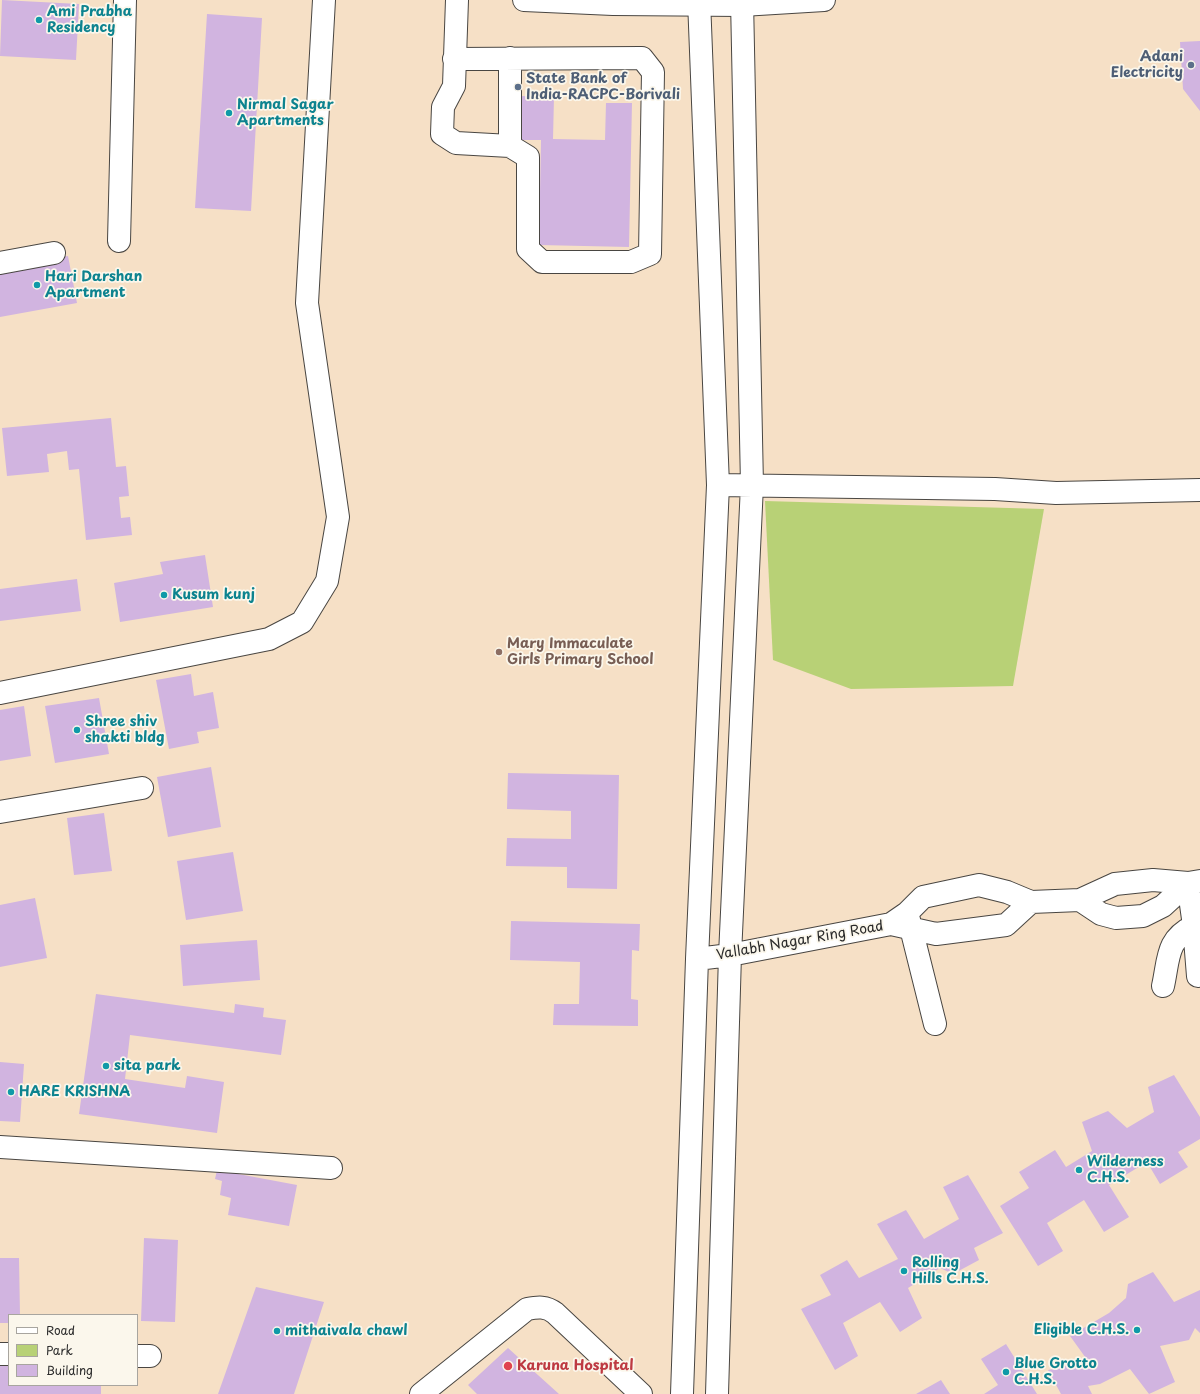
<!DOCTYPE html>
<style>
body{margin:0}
#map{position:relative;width:1200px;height:1394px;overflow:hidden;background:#f6e0c6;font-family:"Playpen Sans",sans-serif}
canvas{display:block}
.legend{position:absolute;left:8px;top:1314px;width:130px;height:72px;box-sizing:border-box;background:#fbf7ec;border:1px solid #a8a59f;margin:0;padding:5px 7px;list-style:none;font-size:12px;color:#2b2b2b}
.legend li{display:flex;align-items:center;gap:8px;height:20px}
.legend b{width:20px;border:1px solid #a8a59f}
</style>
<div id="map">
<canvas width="1200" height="1394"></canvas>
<ul class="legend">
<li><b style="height:5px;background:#fff"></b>Road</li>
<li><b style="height:11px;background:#b8d176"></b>Park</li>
<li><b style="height:11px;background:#d1b4e0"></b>Building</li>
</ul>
</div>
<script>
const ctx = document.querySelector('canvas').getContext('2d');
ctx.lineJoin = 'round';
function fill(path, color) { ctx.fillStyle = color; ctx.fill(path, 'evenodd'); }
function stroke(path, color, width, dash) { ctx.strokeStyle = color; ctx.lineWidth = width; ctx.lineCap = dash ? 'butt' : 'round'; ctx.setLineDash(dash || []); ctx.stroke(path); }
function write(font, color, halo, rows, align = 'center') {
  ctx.font = font + ' "Playpen Sans",sans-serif'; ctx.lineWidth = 3.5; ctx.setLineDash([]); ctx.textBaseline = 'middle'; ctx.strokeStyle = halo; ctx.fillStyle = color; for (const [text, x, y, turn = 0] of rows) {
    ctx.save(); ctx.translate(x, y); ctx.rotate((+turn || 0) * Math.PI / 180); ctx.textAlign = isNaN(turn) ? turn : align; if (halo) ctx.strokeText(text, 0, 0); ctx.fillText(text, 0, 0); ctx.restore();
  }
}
fill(new Path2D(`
 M765 501 1044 509 1013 686 851 689 773 660Z`), '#b8d176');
fill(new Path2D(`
 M2 0 79 4 76 60 0 56Z
 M207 14 262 18 251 211 195 208Z
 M1200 41V111L1183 89 1180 42Z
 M520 96 554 97 553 139 605 140 606 103H632L629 247 539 245 541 140H520Z
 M68 256 77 303 0 317V268Z
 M111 418 116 467 126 466 129 496 119 497 121 518 130 517 132 535 86 540 79 469 69 470 67 451 47 454 49 472 7 476 2 428Z
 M205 555 213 607 120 622 114 583 163 574 160 562Z
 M77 579 81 611 0 621V589Z
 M191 674 194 696 213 692 219 728 197 732 199 743 169 749 156 680Z
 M99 698 109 754 55 763 45 706Z
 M24 706 31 756 0 761V710Z
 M211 767 221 827 168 837 157 777Z
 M508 773 619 775 617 889 567 888V867L506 866 507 838 571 839V811L507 809Z
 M104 813 112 871 74 875 67 818Z
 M233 852 243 911 186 920 177 861Z
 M35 898 47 958 0 967V905Z
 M511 921 640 924 639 951 632 950 631 999 638 1000V1026L553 1025 554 1004H579L580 962 510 960Z
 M257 940 260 980 183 986 180 945Z
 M96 994 234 1013 235 1004 264 1008 263 1017 286 1020 281 1055 130 1035 125 1079 185 1088 187 1076 224 1082 217 1133 79 1114Z
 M0 1062 24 1064 20 1122 0 1121Z
 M1174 1075 1200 1117V1139L1178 1152 1188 1167 1160 1184 1147 1162 1109 1185 1129 1217 1104 1232 1084 1200 1047 1223 1063 1251 1038 1266 1000 1206 1029 1188 1019 1172 1055 1150 1066 1167 1092 1151 1082 1122 1108 1111 1127 1128 1154 1112 1148 1087Z
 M217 1170 297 1185 289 1226 228 1215 231 1198 220 1195 222 1181 215 1179Z
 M968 1175 1003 1233 974 1248 979 1260 953 1274 940 1268 908 1288 922 1318 900 1332 880 1302 843 1323 858 1356 835 1370 801 1309 831 1295 820 1275 847 1260 859 1278 898 1259 877 1224 906 1210 924 1239 959 1219 943 1187Z
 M144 1238 178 1240 175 1322 141 1321Z
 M0 1258H19L20 1315H9V1323H0Z
 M1153 1272 1174 1302 1200 1290V1333L1195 1328 1189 1340 1160 1346 1175 1382 1149 1394 1130 1369 1100 1384 1088 1386 1092 1394H1061L1048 1370 1088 1361 1070 1336 1109 1313 1126 1298 1128 1284Z
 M256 1287 324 1302 294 1394H218Z
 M1006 1344 1037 1394H984L998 1385 981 1359Z
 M508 1348 559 1394H477L468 1385Z
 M0 1361H9V1385H101V1394H0Z
 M941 1380 950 1394H916Z`), '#d1b4e0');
const minor = new Path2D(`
 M454 59 642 58 653 72 650 254 631 262H542L528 249V157L510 146 456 143 442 134 443 107 454 86 457 0
 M510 146V58
 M119 241 125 0
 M0 263 54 253
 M718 485 995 489 1056 493 1200 490
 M0 693 269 639 302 622 327 581 338 517 307 303 324 0
 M0 812 142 788
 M1188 883 1194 926 1198 976
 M1080 900 1101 914 1116 918 1143 916 1163 906 1188 883
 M908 916 935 1024
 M891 924 907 913 923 897 979 885 1007 892 1031 902
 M697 959 730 955 891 924 936 934 1006 925 1031 902 1080 900 1115 884 1153 880 1188 883 1200 881
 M1163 986C1169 959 1166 939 1194 926
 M0 1147 331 1168
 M0 1354H9
 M137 1356H150
 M421 1394 527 1309C538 1307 546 1306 555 1313L641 1394
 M682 1394 697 959 718 485 699 0
 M717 1394 730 955 752 485 742 0`);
const major = new Path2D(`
 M524 0 613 4 742 5 824 0`);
stroke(minor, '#494642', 24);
stroke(major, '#494642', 24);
stroke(minor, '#fff', 22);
stroke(major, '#fff', 22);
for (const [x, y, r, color] of [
 [39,20,4,"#0f9aa8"],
 [1191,65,4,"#5c6f8a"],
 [518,87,4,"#5c6f8a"],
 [229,113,4,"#0f9aa8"],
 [37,285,4,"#0f9aa8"],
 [164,595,4,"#0f9aa8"],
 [499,652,4,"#8d6e63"],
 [77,730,4,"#0f9aa8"],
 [106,1066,4,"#0f9aa8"],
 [11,1092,4,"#0f9aa8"],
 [1079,1170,4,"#0f9aa8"],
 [904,1271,4,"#0f9aa8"],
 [1137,1330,4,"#0f9aa8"],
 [277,1331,4,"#0f9aa8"],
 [508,1366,5,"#e0444e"],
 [1006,1372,4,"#0f9aa8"]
]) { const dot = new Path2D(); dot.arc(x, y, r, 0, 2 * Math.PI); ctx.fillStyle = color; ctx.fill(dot); stroke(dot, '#fbf7ec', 1.5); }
write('bold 14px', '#0d838f', '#fbf7ec', [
 ["Ami Prabha",47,12],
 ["Residency",47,28],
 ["Nirmal Sagar",237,105],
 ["Apartments",237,121],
 ["Hari Darshan",45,277],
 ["Apartment",45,293],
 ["Kusum kunj",172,595],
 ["Shree shiv",85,722],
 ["shakti bldg",85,738],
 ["sita park",114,1066],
 ["HARE KRISHNA",19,1092],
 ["Wilderness",1087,1162],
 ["C.H.S.",1087,1178],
 ["Rolling",912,1263],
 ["Hills C.H.S.",912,1279],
 ["Eligible C.H.S.",1129,1330,"right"],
 ["mithaivala chawl",285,1331],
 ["Blue Grotto",1014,1364],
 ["C.H.S.",1014,1380]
], 'left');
write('bold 14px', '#4e5e75', '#fbf7ec', [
 ["Adani",1183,57],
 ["Electricity",1183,73],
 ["State Bank of",526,79,"left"],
 ["India-RACPC-Borivali",526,95,"left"]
], 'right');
write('bold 14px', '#785e54', '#fbf7ec', [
 ["Mary Immaculate",507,644],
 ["Girls Primary School",507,660]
], 'left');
write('14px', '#2b2b2b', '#fbf7ec', [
 ["Vallabh Nagar Ring Road",800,941,-10]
]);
write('bold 14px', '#be3a42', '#fbf7ec', [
 ["Karuna Hospital",517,1366]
], 'left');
</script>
